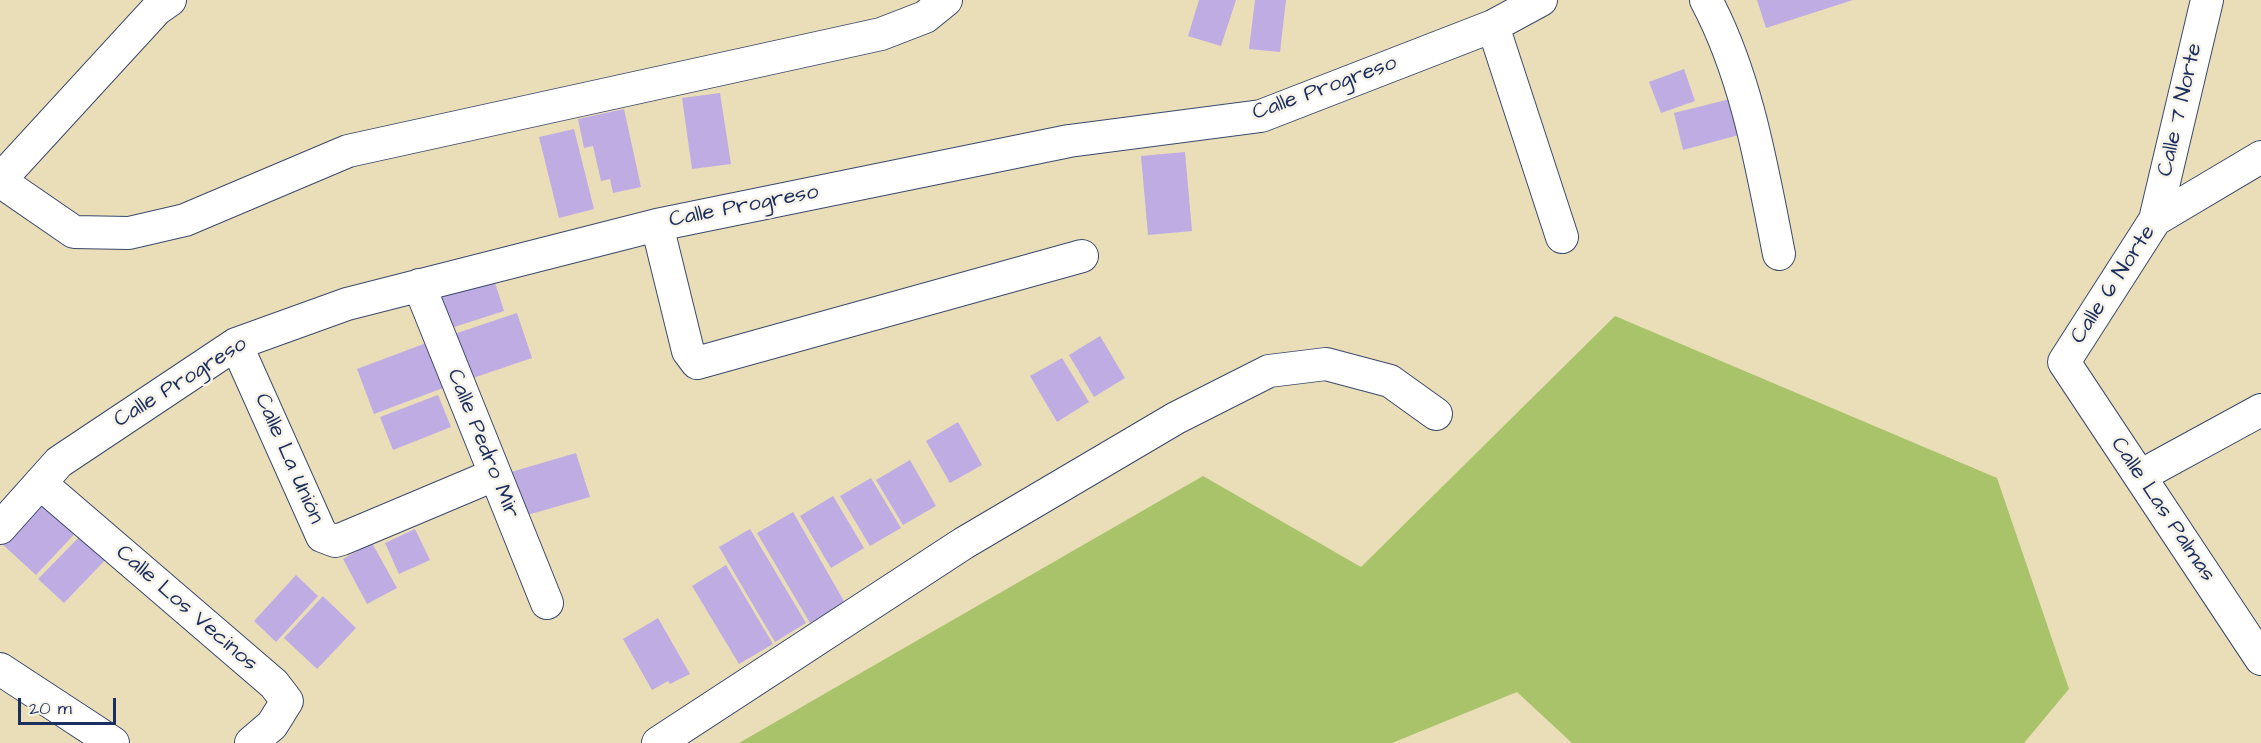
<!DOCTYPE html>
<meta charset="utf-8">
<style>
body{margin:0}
#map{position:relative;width:2261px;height:743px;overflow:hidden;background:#eadeb9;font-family:"Architects Daughter",sans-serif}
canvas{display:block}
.scale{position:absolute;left:18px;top:698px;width:98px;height:27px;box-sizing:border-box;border:3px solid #1b2f5e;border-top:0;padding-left:8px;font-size:18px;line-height:21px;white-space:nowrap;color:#1b2f5e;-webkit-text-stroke:4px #f7f3e8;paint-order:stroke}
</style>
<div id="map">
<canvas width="2261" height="743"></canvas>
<div class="scale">20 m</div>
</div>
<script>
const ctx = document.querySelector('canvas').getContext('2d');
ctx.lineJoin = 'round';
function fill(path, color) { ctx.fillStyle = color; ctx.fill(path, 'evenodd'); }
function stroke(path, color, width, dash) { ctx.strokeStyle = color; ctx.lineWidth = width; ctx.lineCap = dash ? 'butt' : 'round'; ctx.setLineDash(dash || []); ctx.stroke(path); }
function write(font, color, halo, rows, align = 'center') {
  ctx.font = font + ' "Architects Daughter",sans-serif'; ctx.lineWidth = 5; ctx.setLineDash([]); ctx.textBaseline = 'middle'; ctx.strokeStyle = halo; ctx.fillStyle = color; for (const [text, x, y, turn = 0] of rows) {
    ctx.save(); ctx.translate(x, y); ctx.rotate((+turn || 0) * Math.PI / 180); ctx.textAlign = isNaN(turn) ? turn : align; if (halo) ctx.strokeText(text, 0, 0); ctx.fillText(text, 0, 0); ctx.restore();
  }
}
fill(new Path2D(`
 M1615 316 1997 478 2069 689 2024 743H1572L1517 692 1392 743H739L1203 476 1361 567Z`), '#a9c36a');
fill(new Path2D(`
 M1199 0H1236L1221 46 1188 36Z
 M1255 0H1286L1280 52 1249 49Z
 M1757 0H1853L1766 28Z
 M1684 69 1695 101 1661 113 1649 82Z
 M720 93 731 164 692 169 682 98Z
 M1730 99 1739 135 1683 150 1674 113Z
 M624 109 641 187 613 193 610 179 601 181 593 146 584 148 578 119Z
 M574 129 594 209 559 218 539 137Z
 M1185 152 1192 231 1148 235 1141 156Z
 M491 270 504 311 451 328 438 288Z
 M517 313 532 358 470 379 454 334Z
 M1100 336 1125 378 1094 397 1069 355Z
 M426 343 443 388 374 414 357 369Z
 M1062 358 1089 402 1057 422 1030 376Z
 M438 395 451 427 393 450 380 417Z
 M958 422 982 465 950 483 926 441Z
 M576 453 590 497 524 516 511 472Z
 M910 460 936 506 903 525 876 480Z
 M871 478 901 528 870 546 840 496Z
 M48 493 83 525 36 575 1 543Z
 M833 496 864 548 831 568 800 516Z
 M793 512 845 603 810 623 757 533Z
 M415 529 430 560 399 574 385 543Z
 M750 529 806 623 775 642 719 547Z
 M86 530 111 554 64 603 38 579Z
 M372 543 397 588 367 604 343 559Z
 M726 565 773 644 739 664 692 586Z
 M296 575 318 596 276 642 254 621Z
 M323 596 356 628 317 669 284 638Z
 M658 618 690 674 670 684 668 681 652 690 623 639Z`), '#bface3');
const street = new Path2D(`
 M1706 0C1747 77 1762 168 1779 254
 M1493 26 1562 237
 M2261 157 2155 220 2064 362 2261 659
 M0 180 157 9 170 0
 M0 181 74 232 129 233 185 220 348 151 881 34 925 17 946 0
 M2155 220 2207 0
 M657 225 688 351 697 363 1082 256
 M419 285 547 603
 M236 344 322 536 335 541 342 539 494 475
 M2140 476 2261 410
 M40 483 274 684 287 701 272 725 251 743
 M0 528 59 462 236 344 347 304 657 225 1069 141 1261 116 1493 26 1541 0
 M0 669 113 743
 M658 743 964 543 1176 418 1269 371 1326 364 1390 381 1436 414`);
stroke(street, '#3a496c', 34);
stroke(street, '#fff', 32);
write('22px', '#1b2f5e', '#f7f3e8', [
 ["Calle Progreso",1325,89,-20],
 ["Calle 7 Norte",2181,110,-77],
 ["Calle Progreso",744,207,-11],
 ["Calle 6 Norte",2114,285,-57],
 ["Calle Progreso",181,383,-32],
 ["Calle Pedro Mir",482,444,68],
 ["Calle La Unión",288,459,66],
 ["Calle Las Palmas",2162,510,56],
 ["Calle Los Vecinos",186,609,41]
]);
</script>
